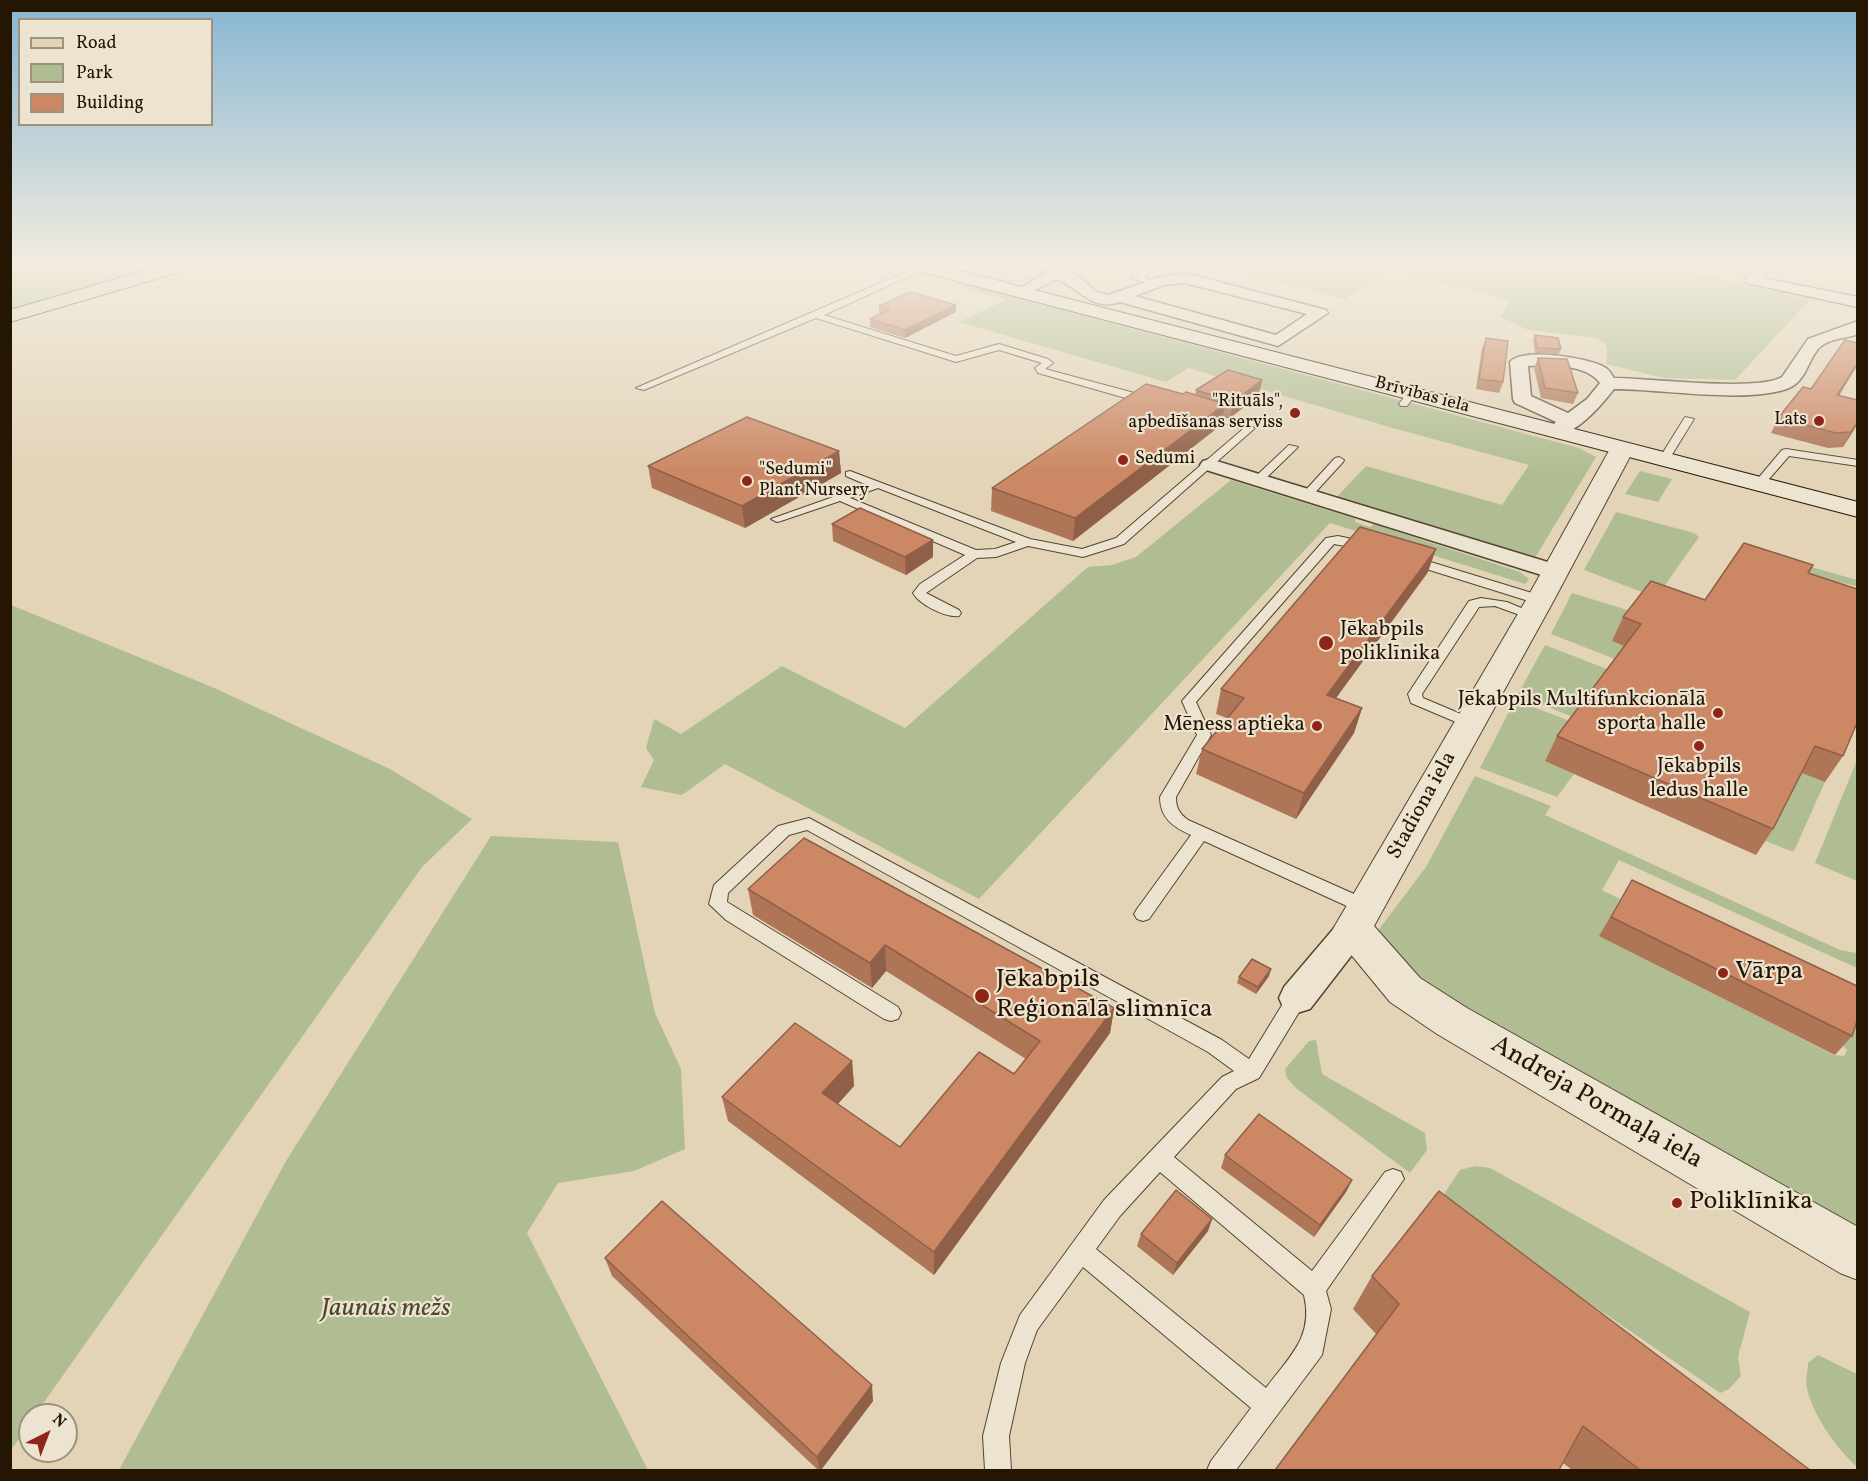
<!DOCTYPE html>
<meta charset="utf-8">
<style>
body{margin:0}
#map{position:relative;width:1868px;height:1481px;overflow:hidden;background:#e3d4b8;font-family:Vollkorn,serif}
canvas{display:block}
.frame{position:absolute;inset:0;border:12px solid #251503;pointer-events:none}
.legend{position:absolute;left:18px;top:18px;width:195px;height:108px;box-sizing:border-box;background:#ede3d1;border:2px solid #9d917f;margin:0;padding:8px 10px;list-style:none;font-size:18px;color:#251503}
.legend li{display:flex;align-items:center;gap:12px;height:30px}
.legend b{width:30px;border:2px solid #9d917f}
.north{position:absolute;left:18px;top:1403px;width:60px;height:60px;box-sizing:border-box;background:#ede3d1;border:2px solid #9d917f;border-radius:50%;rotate:42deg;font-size:16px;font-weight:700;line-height:24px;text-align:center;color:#251503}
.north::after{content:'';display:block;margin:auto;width:21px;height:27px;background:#8f2418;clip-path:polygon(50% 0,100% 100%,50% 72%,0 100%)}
</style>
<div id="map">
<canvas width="1868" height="1481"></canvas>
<div class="frame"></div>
<ul class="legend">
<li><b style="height:8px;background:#e3d4b8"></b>Road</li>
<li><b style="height:16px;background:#b0bd92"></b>Park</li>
<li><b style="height:16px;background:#cc8865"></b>Building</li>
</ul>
<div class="north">N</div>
</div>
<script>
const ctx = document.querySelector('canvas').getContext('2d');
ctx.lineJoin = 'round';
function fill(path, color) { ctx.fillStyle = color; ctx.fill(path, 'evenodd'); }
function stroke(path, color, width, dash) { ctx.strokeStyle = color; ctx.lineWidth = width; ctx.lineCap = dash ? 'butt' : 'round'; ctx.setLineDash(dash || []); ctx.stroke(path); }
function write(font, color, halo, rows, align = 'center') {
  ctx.font = font + ' Vollkorn,serif'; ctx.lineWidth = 4.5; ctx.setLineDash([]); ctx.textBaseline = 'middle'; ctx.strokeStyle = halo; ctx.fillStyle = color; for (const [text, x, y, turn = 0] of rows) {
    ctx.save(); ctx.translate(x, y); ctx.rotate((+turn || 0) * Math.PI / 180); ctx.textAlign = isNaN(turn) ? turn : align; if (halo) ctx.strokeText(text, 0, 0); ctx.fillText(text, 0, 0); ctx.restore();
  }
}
fill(new Path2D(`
 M11 265H170L11 309Z
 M938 265 1020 282 1047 265H1061C1017 296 985 277 938 265Z
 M1179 265H1658L1811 299 1735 380 1664 378 1606 364C1608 350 1609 344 1596 338L1528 330 1501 317 1511 300 1392 271 1344 299 1234 270 1192 273 1175 268Z
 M958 282 1579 448 1596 457 1533 561 1334 500 1366 466 1502 505 1529 465 1400 430 1188 368 1166 382 959 322 1006 300 953 285Z
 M1640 471 1672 479 1658 502 1625 494Z
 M1231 480 1356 519 1355 522 1370 527 1374 524 1520 572 1529 579 1525 584 1330 523 979 899 725 764 682 795 641 787 654 760 646 748 654 719 681 734 782 666 905 728 1088 567 1112 565 1136 557Z
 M1616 512 1694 533 1699 537 1658 595H1650L1584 570Z
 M1749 549 1857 580V586L1738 561Z
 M1572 593 1634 612 1612 641 1629 648 1620 661 1551 634Z
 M11 605 212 687 390 769 472 819 422 867 35 1415H30V1423L11 1450Z
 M1545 645 1612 671 1572 717 1518 694Z
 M1515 700 1570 721 1574 774 1557 797 1480 768Z
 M1857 760V881L1815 863Z
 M1798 771 1825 782 1794 851H1791L1763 840Z
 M1475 776 1551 806 1545 815 1840 950 1857 953V968L1619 860 1602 890 1620 899 1600 936 1834 1055 1844 1056 1847 1050 1839 1042 1857 1012V1237L1415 982 1377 932 1426 867Z
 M491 836 618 842 655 1013 681 1069 685 1149 634 1171 558 1183 527 1233 648 1470H119L286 1161Z
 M1316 1040 1322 1074 1425 1133 1427 1150 1410 1173 1297 1089 1287 1078 1285 1069 1309 1041Z
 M1475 1166 1490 1168 1750 1312 1738 1357 1741 1376 1729 1389 1720 1393 1440 1200 1460 1170Z
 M1818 1355 1857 1374V1467C1837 1449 1809 1411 1806 1382 1806 1376 1808 1369 1808 1363Z`), '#b0bd92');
const service = new Path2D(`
 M922 265 929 267 824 315 956 356 999 344 1048 359 1053 363 1045 369 1153 398 1148 401H1136L1038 373 1035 368 1042 363 999 350 956 362 816 318 644 390 636 388Z
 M1143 265H1151L1145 279 1157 282V286L1131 278 1139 275Z
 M1408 392 1416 394 1407 406H1401L1399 404Z
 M1199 411H1207L1255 428 1124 544 1083 557 1028 546 996 557 977 558 926 593 959 610 961 613 959 616C945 618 919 604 913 593L920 584 965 555 840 501 781 521 777 522 771 519 867 485 846 476V472L850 471 1030 539 1082 549 1116 538 1243 429 1199 415ZM878 488 1016 542 995 549 976 550 850 498Z
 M1685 417 1694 419 1668 461H1660L1659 459Z
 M1289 445 1298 447 1262 482H1254V478Z
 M1786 449 1858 460V466L1789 456 1763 486H1755V482L1782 450Z
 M1339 457 1344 460 1343 462 1311 497H1303V493L1335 458Z
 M1338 536 1370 543 1372 546 1366 550 1334 544 1196 702 1211 735 1176 797C1176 808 1179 813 1188 820L1372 902 1375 907 1372 912 1366 914 1360 912 1204 841 1149 919 1143 921 1137 919 1134 914 1137 909 1191 835C1173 827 1160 818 1160 797L1197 735 1182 701 1326 538Z
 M1411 556 1545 597 1546 600 1545 603H1535L1407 563V557Z
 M1481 598 1507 602 1538 615 1531 619 1495 606 1479 607 1422 694 1423 698 1475 720 1477 723 1470 728 1411 703 1408 694 1469 601Z
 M809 818 1222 1040 1249 1059 1290 992 1297 990 1304 992 1306 998 1304 1004 1259 1078 1236 1089 1174 1157 1312 1271 1385 1172 1393 1169 1401 1172 1404 1179 1326 1291 1331 1309 1322 1355 1236 1470H1207L1211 1461 1251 1408 1083 1267 1037 1330 1025 1363 1009 1436 1011 1470H985L983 1436 1001 1363 1020 1315 1104 1200 1222 1077 1234 1071 1208 1052 807 830 789 835 728 893 727 902 898 1007 901 1013 898 1019 891 1021 884 1019 726 920 709 904 714 885 778 826ZM1160 1172 1304 1295C1314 1337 1289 1357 1266 1388L1096 1249 1120 1216Z`);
const minor = new Path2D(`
 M1059 265H1077L1068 272 1081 278 1096 292 1109 295 1156 278 1185 273 1326 310 1328 313 1278 346 1120 302C1092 312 1079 288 1057 279L1022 297 1014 292ZM1185 283 1307 314 1276 335 1135 296 1164 285Z
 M1759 265H1775L1763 278 1858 297V307L1747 283 1744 280Z
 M1858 321V334C1845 339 1829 338 1819 348 1808 360 1806 381 1789 388 1749 404 1660 389 1614 389 1600 407 1579 431 1556 437L1546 431 1556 422 1515 403 1513 399 1510 362C1522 347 1589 358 1604 367 1609 369 1611 374 1614 378 1649 378 1757 392 1782 377L1808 339ZM1528 366C1550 365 1586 364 1600 383L1587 399 1568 413 1531 396Z
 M1210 459 1564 567 1568 572 1564 577H1548L1203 469 1200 465 1203 461Z
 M1353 916 1365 920 1370 929 1365 938 1310 1009 1297 1013 1284 1009 1279 998 1284 987 1341 920Z`);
const tertiary = new Path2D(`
 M1622 442 1630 444 1634 449 1554 600 1374 926 1420 978 1467 1008 1858 1227V1280L1840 1273 1437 1034 1390 1002 1339 940 1333 929 1526 600 1610 449 1614 444Z`);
const secondary = new Path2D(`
 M909 265H937L1858 502V517L911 269Z`);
const primary = new Path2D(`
 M165 265H192L190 269 10 322V310Z`);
stroke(service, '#544530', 2);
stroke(minor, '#544530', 3);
stroke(tertiary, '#544530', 2);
stroke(secondary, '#251503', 2);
stroke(primary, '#251503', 2);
fill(service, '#ede3d1');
fill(minor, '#ede3d1');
fill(tertiary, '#ede3d1');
fill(secondary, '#ede3d1');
fill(primary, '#e3d4b8');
fill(new Path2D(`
 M1834 265H1857V270Z
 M879 306 956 312 905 338 870 327V319L881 314 879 313Z
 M1535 335 1561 349 1559 354 1535 353 1533 340Z
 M1486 338 1503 382 1499 393 1476 389 1482 348Z
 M1538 358 1578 393 1573 404 1541 398 1534 368Z
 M1857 366 1839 396 1857 425 1843 447 1828 448 1771 433 1778 418 1811 389Z
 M1196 390 1259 395 1230 418 1223 416 1221 425 1073 541 991 511 992 488 1183 394 1195 395Z
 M839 451 841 473 745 528 652 488 648 466Z
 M832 524 933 540V557L906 575 833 541Z
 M1428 572 1336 698 1362 708 1354 733 1296 819 1196 774 1202 749 1227 718 1216 714 1221 689Z
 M1808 573 1843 756 1825 782 1802 773 1773 829 1756 855 1545 761 1557 736 1624 646 1612 641 1623 617 1705 600Z
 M1632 880 1852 1036 1835 1055 1599 936Z
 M748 889 1114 1008 1110 1033 934 1275 728 1121 722 1097 852 1061 854 1086 838 1104 900 1147 1014 1074 1026 1059 886 971 872 988 753 915Z
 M1269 976 1256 994 1237 983 1239 977Z
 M1225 1155 1352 1180 1346 1192 1314 1237 1221 1168Z
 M1212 1219 1208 1231 1173 1275 1137 1246 1141 1234Z
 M605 1258 873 1401 821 1470H818L612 1276Z
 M1372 1276 1810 1470H1572L1563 1463 1376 1334 1353 1309Z`), '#af7557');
fill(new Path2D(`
 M956 305V312L905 338V330Z
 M1857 364V366L1829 410 1837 395Z
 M1262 380 1259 395 1230 418 1233 402Z
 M1225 404 1221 425 1073 541 1075 518Z
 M1857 423V425L1843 447 1851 432Z
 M839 451 841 473 745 528 742 506Z
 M933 540V557L906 575 905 557Z
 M1436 549 1428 572 1320 720 1327 695Z
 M1362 708 1354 733 1296 819 1304 793Z
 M885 945 886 971 872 988 870 963Z
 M1271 969 1269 976 1256 994 1258 987Z
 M1114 1008 1110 1033 934 1275V1252Z
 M852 1061 854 1086 825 1118 822 1093Z
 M1352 1180 1346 1192 1314 1237 1320 1225Z
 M1212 1219 1208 1231 1173 1275 1177 1263Z
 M872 1385 873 1401 821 1470H820L817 1457Z`), '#8f5f47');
const building = new Path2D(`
 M910 292 956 305 905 330 870 319 890 309 879 306Z
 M1535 335 1558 338 1561 349 1537 348Z
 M1486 338 1508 341 1503 382 1479 379Z
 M1845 340 1857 343V364L1837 395 1857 400V423L1851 432 1836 433 1778 418 1803 387 1811 389Z
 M1538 358 1567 359 1578 393 1545 388Z
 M1228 370 1262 380 1233 402 1196 390Z
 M1146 384 1183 394 1186 392 1225 404 1075 518 992 488Z
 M747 417 839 451 742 506 648 466Z
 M860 508 933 540 905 557 832 524Z
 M1360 527 1436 549 1327 695 1362 708 1304 793 1202 749 1244 698 1221 689Z
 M1744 543 1813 565 1808 573 1857 589V723L1843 756 1815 746 1773 829 1557 736 1641 624 1623 617 1651 581 1705 600Z
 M804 838 1114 1008 934 1252 722 1097 795 1023 852 1061 822 1093 900 1147 979 1052 1014 1074 1040 1041 885 945 870 963 748 889Z
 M1632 880 1857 986V1021L1852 1036 1611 917Z
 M1252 959 1271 969 1258 987 1239 977Z
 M1259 1114 1352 1180 1320 1225 1225 1155Z
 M1176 1190 1212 1219 1177 1263 1141 1234Z
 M1439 1191 1810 1470H1640L1583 1426 1559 1470H1275L1399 1304 1372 1276Z
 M662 1201 872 1385 817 1457 605 1258Z`);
fill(building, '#cc8865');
stroke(building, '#8f5f47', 1.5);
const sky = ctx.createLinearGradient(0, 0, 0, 472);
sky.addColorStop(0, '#87b6d2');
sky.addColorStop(0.56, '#f2ecdf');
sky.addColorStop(1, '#f2ecdf00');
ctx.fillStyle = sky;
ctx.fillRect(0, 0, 1868, 472);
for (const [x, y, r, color] of [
 [1295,413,6,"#8f2418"],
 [1819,421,6,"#8f2418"],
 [1123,460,6,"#8f2418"],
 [747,481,6,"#8f2418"],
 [1326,643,8,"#8f2418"],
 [1718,713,6,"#8f2418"],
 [1317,726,6,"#8f2418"],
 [1699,746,6,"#8f2418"],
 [1723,973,6,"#8f2418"],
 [982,996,8,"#8f2418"],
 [1677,1203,6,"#8f2418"]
]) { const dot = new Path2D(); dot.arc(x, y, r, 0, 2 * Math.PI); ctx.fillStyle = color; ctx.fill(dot); stroke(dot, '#ede3d1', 2); }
write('18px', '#251503', '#ede3d1', [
 ["Brīvības iela",1422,396,15]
]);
write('18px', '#251503', '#ede3d1', [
 ["\"Rituāls\",",1283,403],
 ["apbedīšanas serviss",1283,424],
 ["Lats",1807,421],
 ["Sedumi",1135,460,"left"],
 ["\"Sedumi\"",759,471,"left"],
 ["Plant Nursery",759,492,"left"]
], 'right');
write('21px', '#251503', '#ede3d1', [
 ["Jēkabpils",1340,631,"left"],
 ["poliklīnika",1340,655,"left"],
 ["Jēkabpils Multifunkcionālā",1706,701],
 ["sporta halle",1706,725],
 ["Mēness aptieka",1305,726],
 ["Jēkabpils",1699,768,"center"],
 ["ledus halle",1699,792,"center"]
], 'right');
write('21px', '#251503', '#ede3d1', [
 ["Stadiona iela",1423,806,-61]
]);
write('26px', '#251503', '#ede3d1', [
 ["Vārpa",1735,973],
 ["Jēkabpils",996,981],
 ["Reģionālā slimnīca",996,1011],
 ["Poliklīnika",1689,1203]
], 'left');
write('26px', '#251503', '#ede3d1', [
 ["Andreja Pormaļa iela",1596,1104,30]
]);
write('italic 26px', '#4f472e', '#ede3d1', [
 ["Jaunais mežs",386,1310]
]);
</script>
